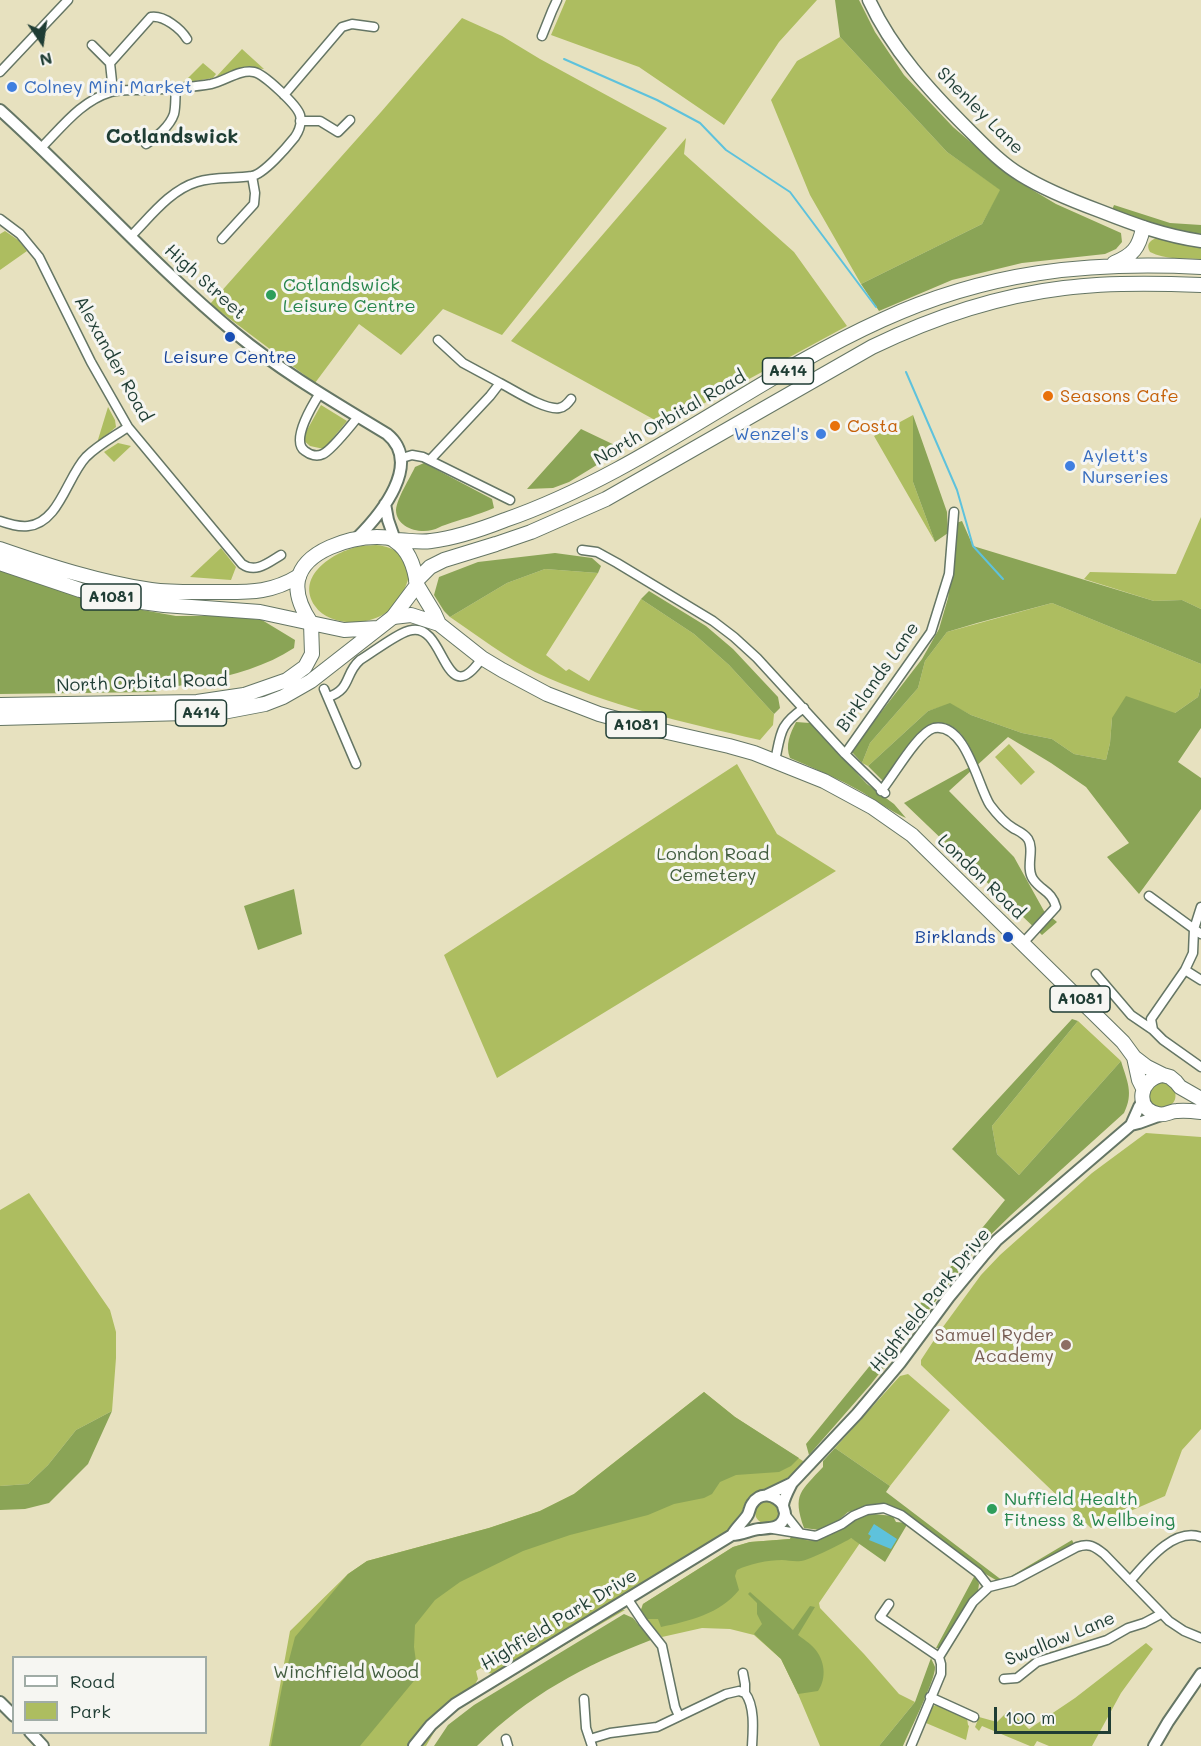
<!DOCTYPE html>
<html>
<head>
<meta charset="utf-8">
<style>
	body { margin:0 }
	#map { position:relative; width:1201px; height:1746px; overflow:hidden; background:#e7e1bf; font-family:Mali,sans-serif }
	canvas { display:block }
	.legend { position:absolute; left:12px; top:1656px; width:195px; height:78px; box-sizing:border-box; background:#f6f6f2; border:2px solid #a0aca6; margin:0; padding:8px 10px; list-style:none; font-size:18px; color:#1f3d34 }
	.legend li { display:flex; align-items:center; gap:12px; height:30px }
	.legend b { width:30px; border:2px solid #a0aca6 }
	.north { position:absolute; left:12px; top:12px; width:60px; height:60px; -webkit-text-stroke:4px #f6f6f2; paint-order:stroke; rotate:167deg; font-size:16px; font-weight:700; line-height:24px; text-align:center; color:#1f3d34 }
	.north::after { content:''; display:block; margin:auto; width:21px; height:27px; background:#1f3d34; clip-path:polygon(50% 0,100% 100%,50% 72%,0 100%) }
	.scale { position:absolute; left:994px; top:1707px; width:117px; height:27px; box-sizing:border-box; border:3px solid #1f3d34; border-top:0; padding-left:8px; font-size:18px; line-height:21px; white-space:nowrap; color:#1f3d34; -webkit-text-stroke:4px #f6f6f2; paint-order:stroke }
</style>
</head>
<body>
<div id="map">
<canvas width="1201" height="1746"></canvas>
<ul class="legend">
<li><b style="height:8px;background:#fff"></b>Road</li>
<li><b style="height:16px;background:#adbd60"></b>Park</li>
</ul>
<div class="north">N</div>
<div class="scale">100 m</div>
</div>
<script>
const c = document.querySelector('canvas').getContext('2d');
c.lineJoin = 'round';
function paint(path, color) {
  c.fillStyle = color;
  c.fill(path, 'evenodd');
}
function strokePath(path, color, width, dash) {
  c.strokeStyle = color;
  c.lineWidth = width;
  c.lineCap = dash ? 'butt' : 'round';
  c.setLineDash(dash || []);
  c.stroke(path);
}
function drawText(font, color, halo, rows, align = 'center') {
  c.font = font + ' Mali,sans-serif';
  c.lineWidth = 6;
  c.setLineDash([]);
  c.textBaseline = 'middle';
  c.strokeStyle = halo;
  c.fillStyle = color;
  for (const [text, x, y, turn = 0] of rows) {
    c.save();
    c.translate(x, y);
    c.rotate((+turn || 0) * Math.PI / 180);
    c.textAlign = isNaN(turn) ? turn : align;
    if (halo) c.strokeText(text, 0, 0);
    c.fillText(text, 0, 0);
    c.restore();
  }
}
const green = new Path2D(`
	M566,0H817L779,42L724,125L639,67L551,35Z
	M462,18L502,36L540,59L667,128L502,335L443,309L401,355L359,324L315,383L210,304L381,112Z
	M840,37L947,152L1001,190L982,224L861,284L810,195L771,100L797,61Z
	M242,49L264,69L245,67L216,77Z
	M203,63L216,74L213,78L183,83Z
	M686,138L684,154L794,252L847,326L664,425L511,341Z
	M5,231L18,240L27,251L0,270V234Z
	M1156,238L1201,246V259C1184,258 1165,260 1150,252C1146,245 1149,241 1156,238Z
	M321,405L347,421L324,449L310,446L302,439Z
	M108,407L115,420L116,427L97,443Z
	M913,415V482L935,542L874,436Z
	M118,443L131,446L114,462L104,452Z
	M1201,517V609L1182,600L1154,601L1084,579L1090,572L1176,574Z
	M376,545C399,548 400,554 410,573C406,588 400,602 387,612C369,626 329,627 315,606C296,578 329,555 353,548C360,545 369,546 376,545Z
	M221,548L236,567L231,580L190,577Z
	M545,569L598,573L546,655L566,671L569,669L589,681L641,599L694,634L729,665L774,714L773,725L760,740C682,722 608,706 535,672C505,657 478,636 450,617L507,583Z
	M1052,603L1201,664V686L1198,697L1175,713L1112,718L1110,743L1106,760L1074,754L1052,739L1022,733L971,715L950,704L928,711L868,766L862,763L870,743L918,688L925,661L947,632Z
	M1009,744L1035,772L1021,785L995,757Z
	M737,764L777,834L836,871L497,1078L444,955Z
	M1078,1021L1121,1061L1019,1175L997,1154L992,1126Z
	M1162,1080C1187,1090 1174,1117 1151,1104L1148,1091Z
	M1146,1133L1201,1137V1429L1182,1450L1165,1496L1091,1528L921,1365V1360L940,1331L981,1275L1000,1255L1092,1173Z
	M29,1193L110,1310L116,1332V1358L112,1411L76,1430L48,1465L28,1484L0,1486V1210Z
	M908,1374L950,1410L890,1486L835,1448L900,1376Z
	M704,1392L735,1417L803,1461L804,1466L788,1480L751,1495L745,1503L739,1520L726,1533L495,1674L487,1673L481,1668L476,1671L478,1679L474,1686C449,1705 426,1720 408,1746H269L290,1631L348,1574L367,1561L489,1528L540,1511L574,1494Z
	M755 1512a12 12 0 1 1 24 0a12 12 0 1 1-24 0Z
	M839,1531L860,1543L819,1603L820,1608L864,1654L899,1694L915,1702L879,1746H820L798,1694L781,1659L754,1635L730,1629L702,1628L662,1637L650,1624L641,1610L643,1604L733,1547L750,1542L790,1539L792,1535C817,1544 816,1541 839,1531Z
	M619,1610H625L575,1639L459,1709L436,1729L426,1746H420C430,1731 444,1719 458,1708Z
	M1146,1643L1153,1649L1121,1693L1092,1746H1049L1037,1741L1034,1746H1030L982,1726L979,1731L975,1727L979,1717L997,1722L1009,1710L1029,1729L1075,1698Z
	M936,1705L967,1718L968,1725L969,1726L966,1740L926,1723L931,1707Z`);
const forest = new Path2D(`
	M835,0H859L875,32L904,75L953,127L1014,179L1056,204L1121,233L1122,242L1116,249L1105,254L1022,263L952,280L879,311L861,284L982,224L1000,190L947,152L840,37Z
	M1114,205L1170,223L1201,225V234L1156,226L1112,210Z
	M913,415L947,512L948,533L935,542L913,482Z
	M581,429L623,449L569,482L553,488L527,489Z
	M424,463L492,499L494,508C478,515 462,519 445,525C441,526 437,529 432,530C418,534 396,527 396,510C397,498 410,478 415,467Z
	M962,521L973,546L1154,601L1182,600L1201,609V664L1052,603L977,623L947,632L925,661L918,688L870,743L862,763L851,751L922,659L939,629L948,598L955,549L956,523Z
	M555,553L592,558L601,566L598,573L545,569L507,583L450,617L444,611L434,595L439,577L478,562Z
	M0,570L87,598L137,609L176,616H228L262,620L295,640L294,648C267,666 233,675 201,682C185,685 171,686 155,692L0,694Z
	M649,591L706,626L733,649L778,697L780,708L774,714L729,665L694,634L641,599Z
	M1201,686V728L1178,762L1201,778V809L1139,894L1107,857L1129,843L1086,787L1051,763L1008,737L949,791L1014,857L1044,911L1057,922L1042,935L904,803L968,768L975,759C972,752 969,744 964,738C933,695 901,758 884,782L868,766L928,711L950,703L971,715L1022,733L1052,739L1074,754L1106,760L1110,743L1112,718L1126,696L1175,713L1198,697Z
	M796,722L810,723L867,784L894,804L906,818C890,811 877,801 862,792C839,779 814,768 790,758C785,745 790,734 796,722Z
	M294,889L302,934L258,950L244,906Z
	M1072,1019L1078,1021L992,1126L997,1154L1019,1175L1121,1061C1127,1081 1134,1093 1124,1113L1011,1215L977,1248L871,1384L809,1455L806,1444L1005,1200L952,1149Z
	M704,1392L735,1417L799,1458L791,1466L779,1472L736,1475L720,1482L712,1494L704,1498L674,1504L648,1515L570,1535L523,1551L460,1582L435,1600L415,1625L414,1647L418,1676L360,1746H271L282,1687L295,1637L348,1574L367,1561L489,1528L540,1511L574,1494Z
	M112,1411L88,1464L49,1503L25,1509L0,1510V1486L28,1484L48,1465L76,1430Z
	M835,1448L890,1486L886,1492L1003,1581L1072,1540L1074,1544L1001,1583L982,1572L900,1511L870,1506L848,1512L833,1525L820,1530L804,1528C792,1494 801,1491 823,1467V1461Z
	M874,1514L893,1516L896,1522L908,1523L885,1562L851,1538C846,1542 807,1561 801,1561C794,1562 788,1560 782,1560C768,1560 749,1564 737,1570L735,1576L739,1590C720,1614 689,1621 661,1627L658,1619H647L641,1610L643,1604L733,1547L750,1542L790,1539L792,1535L808,1541H816L839,1531L852,1519L862,1515Z
	M975,1575L979,1584L978,1591L959,1615L941,1648H936Z
	M750,1592L793,1630L810,1606L815,1607L798,1635C803,1639 810,1643 814,1648C825,1660 827,1678 818,1691L798,1694L781,1659L754,1634L762,1624L757,1614V1603L748,1594Z
	M624,1614L633,1618L651,1640C583,1666 529,1695 477,1746H434L448,1725L474,1705Z
	M931,1658C932,1661 934,1664 935,1667C936,1679 909,1732 903,1746H879L915,1702Z`);
const water = new Path2D(`
	M874,1524L897,1539L891,1549L869,1540L871,1536L868,1534Z`);
const stream = new Path2D(`
	M564,59L657,100L700,123L726,150L790,192L876,307
	M906,372L957,490L973,546L1003,579`);
const minor = new Path2D(`
	M542,36L552,11L557,0
	M92,45L110,63
	M0,72L68,0
	M113,91L110,63L151,17C164,15 181,29 187,39
	M284,95L342,27L352,24L374,27
	M300,121H320L338,132L350,120
	M146,144C156,138 170,126 174,114C176,106 175,96 176,88
	M41,148C62,127 81,101 111,92C121,89 133,90 143,90C165,89 188,88 211,84C225,81 240,69 254,72C264,74 297,105 300,115C302,123 299,131 295,137C287,147 264,174 252,176C234,179 215,176 197,182C170,190 150,217 131,236
	M0,219L20,234L39,257L91,362L128,427L242,564C256,574 269,562 281,555
	M222,239L254,204L255,193L252,176
	M438,340L463,363L500,383
	M320,393C313,404 290,441 305,451C310,455 317,457 323,454C332,450 351,425 358,417
	M402,458L412,455L423,457L510,500
	M430,460L490,396L500,383C514,390 544,410 559,408C565,407 568,403 571,399
	M0,521C9,524 18,527 28,526C59,523 67,477 86,457C98,445 115,436 128,427
	M582,550L597,552L617,563L713,621L734,637L757,658L845,754L885,793
	M324,689L356,764
	M328,697C352,689 344,674 360,660C372,653 400,631 412,630C446,624 444,714 482,658
	M845,754L931,632L949,574L954,512
	M775,761C781,733 779,725 804,708
	M881,791C893,777 918,732 934,728C966,722 978,787 990,805C996,813 1005,823 1013,828C1018,831 1024,833 1028,839C1035,850 1025,867 1033,879C1041,891 1052,891 1056,907L1023,943
	M1149,896L1201,934
	M1201,907L1194,929L1193,953L1185,970L1151,1019L1153,1030L1163,1040L1201,1067
	M1185,970L1201,980
	M1096,974L1131,1015L1153,1030
	M785,1514L800,1533
	M773,1529L816,1536L842,1524L853,1516L867,1510L884,1508L901,1515L978,1573L989,1587
	M1130,1581C1146,1563 1173,1527 1201,1537
	M627,1598L643,1622L662,1646L675,1707L679,1716
	M889,1604L880,1617L939,1657
	M743,1673L745,1684V1693C755,1706 753,1730 752,1746
	M1004,1679L1017,1678L1037,1662L1107,1640L1128,1628L1144,1623L1161,1614
	M930,1697L974,1717
	M584,1699L586,1728L592,1746
	M506,1739L508,1746
	M590,1739L610,1733L657,1727L726,1694L739,1691L745,1693
	M911,1746L941,1674V1664L939,1657L973,1602L989,1587L1013,1581L1077,1547C1089,1543 1094,1546 1104,1554L1169,1621L1184,1631L1201,1638`);
const tertiary = new Path2D(`
	M0,110C80,182 152,264 235,333C282,372 336,403 387,434C423,463 381,514 357,538
	M385,504L388,520L395,540
	M1131,1125L1139,1123L1161,1115
	M767,1495L792,1483L857,1414L900,1363L949,1297L983,1256L997,1240L1131,1125L1139,1107L1143,1101
	M732,1535C742,1535 750,1530 759,1529C770,1528 783,1529 785,1514C785,1511 783,1508 783,1505C784,1498 789,1489 792,1483
	M0,1702L14,1716
	M30,1732L43,1746
	M414,1746L431,1725L455,1704L732,1535C736,1528 742,1523 747,1516C750,1512 749,1508 752,1504C760,1491 775,1494 783,1505
	M1154,1746L1168,1722L1201,1674`);
const secondary = new Path2D(`
	M869,0C892,50 930,91 969,130C985,146 1001,163 1021,175C1045,190 1073,201 1100,211C1133,224 1165,236 1201,241`);
const primary = new Path2D(`
	M0,549C49,566 99,582 151,590C173,593 197,592 219,592C250,592 271,593 299,576
	M0,563L80,590L119,599L164,605L260,612L311,623
	M417,585L434,613L439,624
	M393,617L411,615L439,624L482,658L502,670L547,694L599,714L654,729L729,746L754,753L824,781L872,807L912,835L1123,1042L1134,1057L1147,1067L1163,1075L1170,1077L1176,1082L1180,1087L1201,1099
	M1134,1057L1139,1080L1143,1088
	M1163,1075C1139,1078 1134,1109 1158,1114C1165,1116 1170,1111 1177,1111C1185,1110 1193,1111 1201,1112`);
const trunk = new Path2D(`
	M1114,263C1133,255 1139,248 1143,228
	M395,540C407,540 419,543 431,541C456,538 482,529 505,520C640,473 752,379 882,320C986,272 1087,261 1201,267
	M416,581L430,567L444,560L496,544L531,532L606,499L872,347C932,318 997,296 1064,288C1109,282 1156,283 1201,285
	M0,705L197,702L244,695L287,680L305,667L312,654L311,623
	M0,718L223,712L265,704L283,697L311,681L393,617L417,585C415,569 409,550 395,541C391,537 383,537 377,537C351,537 304,550 298,580C295,595 303,611 311,623L344,630L378,628`);
const markers = [
	[12,87,6,"#3f7fe0"],
	[271,295,6,"#2e9e5b"],
	[230,337,6,"#1a4fb4"],
	[1048,396,6,"#e8710a"],
	[835,426,6,"#e8710a"],
	[821,434,6,"#3f7fe0"],
	[1070,466,6,"#3f7fe0"],
	[1008,937,6,"#1a4fb4"],
	[1066,1345,6,"#8d6e63"],
	[992,1509,6,"#2e9e5b"]
];
const shields = [
	[788,371,51],
	[111,597,60],
	[201,713,51],
	[636,725,60],
	[1080,999,60]
];
const shieldNames = [
	["A414",788,371],
	["A1081",111,597],
	["A414",201,713],
	["A1081",636,725],
	["A1081",1080,999]
];
const shopNames = [
	["Colney Mini Market",24,87],
	["Wenzel's",809,434,"right"],
	["Aylett's",1082,456],
	["Nurseries",1082,477]
];
const streetNames = [
	["Shenley Lane",980,111,45],
	["High Street",205,282,42],
	["Alexander Road",113,359,61],
	["North Orbital Road",670,418,-30],
	["Birklands Lane",878,677,-55],
	["North Orbital Road",142,683,-2],
	["London Road",981,877,44],
	["Highfield Park Drive",930,1300,-51],
	["Highfield Park Drive",559,1620,-31],
	["Swallow Lane",1060,1639,-22]
];
const leisureNames = [
	["Cotlandswick",283,285],
	["Leisure Centre",283,306],
	["Nuffield Health",1004,1499],
	["Fitness & Wellbeing",1004,1520]
];
const transitNames = [
	["Leisure Centre",230,357],
	["Birklands",996,937,"right"]
];
const foodNames = [
	["Seasons Cafe",1060,396],
	["Costa",847,426]
];
const parkNames = [
	["London Road",713,854],
	["Cemetery",713,875],
	["Winchfield Wood",346,1672]
];
const educationNames = [
	["Samuel Ryder",1054,1335],
	["Academy",1054,1356]
];
const neighbourhoodNames = [
	["Cotlandswick",172,137]
];
paint(green, '#adbd60');
paint(forest, '#8aa456');
paint(water, '#5ec2dc');
strokePath(stream, '#5ec2dc', 2);
strokePath(minor, '#657665', 11);
strokePath(tertiary, '#657665', 14);
strokePath(secondary, '#657665', 15);
strokePath(primary, '#657665', 16);
strokePath(trunk, '#657665', 16);
strokePath(minor, '#fff', 8);
strokePath(tertiary, '#fff', 10);
strokePath(secondary, '#fff', 12);
strokePath(primary, '#fff', 14);
strokePath(trunk, '#fff', 14);
for (const [x, y, r, color] of markers) {
  const dot = new Path2D();
  dot.arc(x, y, r, 0, 2 * Math.PI);
  c.fillStyle = color;
  c.fill(dot);
  strokePath(dot, '#f6f6f2', 2);
}
for (const [x, y, w] of shields) {
  const box = new Path2D();
  box.roundRect(x - w / 2, y - 13, w, 26, 4.5);
  c.fillStyle = '#f6f6f2';
  c.fill(box);
  strokePath(box, '#1f3d34', 1.5);
}
drawText('bold 16px', '#1f3d34', null, shieldNames);
drawText('18px', '#366cbe', '#f6f6f2', shopNames, 'left');
drawText('18px', '#1f3d34', '#f6f6f2', streetNames);
drawText('18px', '#27864d', '#f6f6f2', leisureNames, 'left');
drawText('18px', '#164399', '#f6f6f2', transitNames);
drawText('18px', '#c56008', '#f6f6f2', foodNames, 'left');
drawText('18px', '#425d3f', '#f6f6f2', parkNames);
drawText('18px', '#785e54', '#f6f6f2', educationNames, 'right');
drawText('bold 20px', '#1f3d34', '#f6f6f2', neighbourhoodNames);
</script>
</body>
</html>
